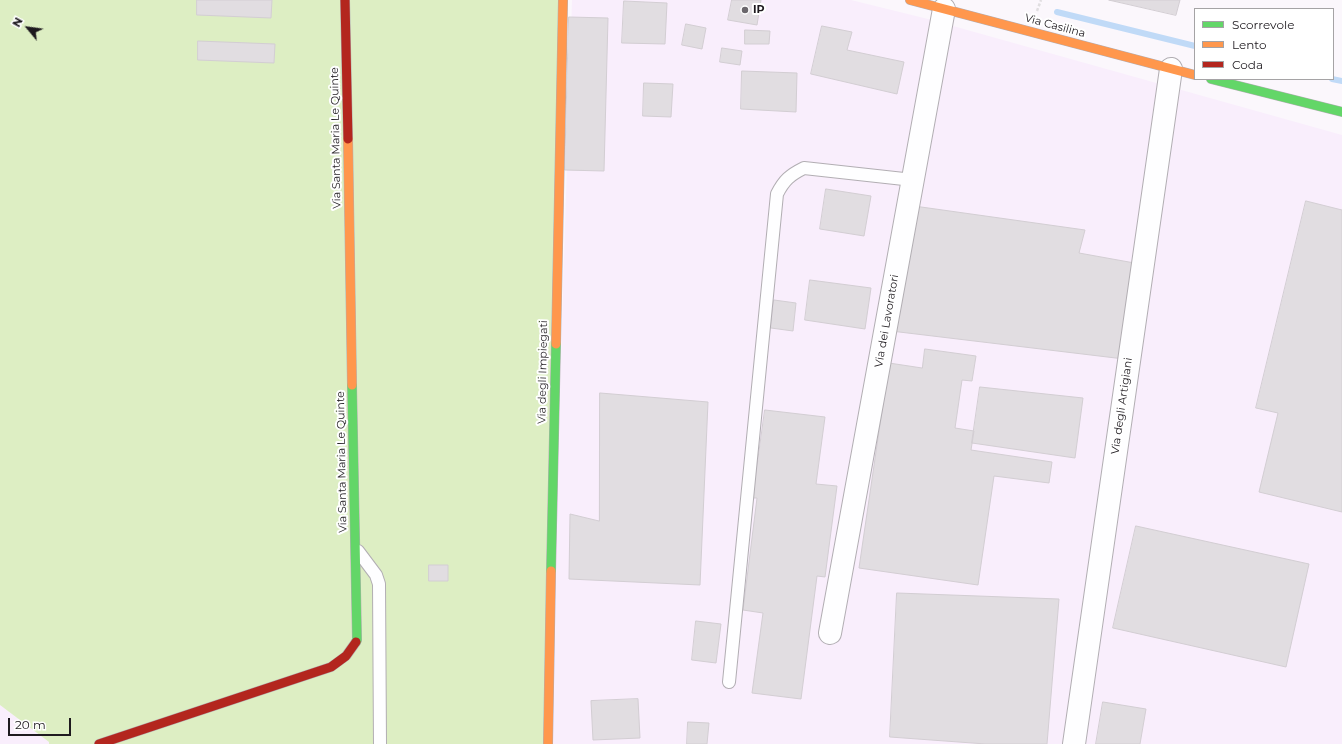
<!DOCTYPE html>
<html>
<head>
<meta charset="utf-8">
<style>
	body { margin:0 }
	#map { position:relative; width:1342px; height:744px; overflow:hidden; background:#fbf7fc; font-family:Montserrat,sans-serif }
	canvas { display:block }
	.legend { position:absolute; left:1194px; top:8px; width:140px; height:72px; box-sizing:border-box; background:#fff; border:1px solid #a5a3a5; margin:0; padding:5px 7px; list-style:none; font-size:12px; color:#1e1a1f }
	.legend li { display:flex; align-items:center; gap:8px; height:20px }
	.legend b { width:20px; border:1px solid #a5a3a5 }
	.north { position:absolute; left:8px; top:8px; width:40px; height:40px; -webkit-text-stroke:3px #fff; paint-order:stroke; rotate:299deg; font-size:11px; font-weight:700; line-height:16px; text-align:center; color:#1e1a1f }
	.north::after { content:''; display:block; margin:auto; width:14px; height:18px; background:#1e1a1f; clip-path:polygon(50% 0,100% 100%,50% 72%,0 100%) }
	.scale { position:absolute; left:8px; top:718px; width:63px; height:18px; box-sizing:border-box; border:2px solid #1e1a1f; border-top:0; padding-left:5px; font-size:12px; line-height:14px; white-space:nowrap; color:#1e1a1f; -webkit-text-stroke:3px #fff; paint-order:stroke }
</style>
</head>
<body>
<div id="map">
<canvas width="1342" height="744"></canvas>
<ul class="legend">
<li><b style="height:5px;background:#63d668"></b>Scorrevole</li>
<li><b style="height:5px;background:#ff974d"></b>Lento</li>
<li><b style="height:5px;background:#b3261e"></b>Coda</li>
</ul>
<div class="north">N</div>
<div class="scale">20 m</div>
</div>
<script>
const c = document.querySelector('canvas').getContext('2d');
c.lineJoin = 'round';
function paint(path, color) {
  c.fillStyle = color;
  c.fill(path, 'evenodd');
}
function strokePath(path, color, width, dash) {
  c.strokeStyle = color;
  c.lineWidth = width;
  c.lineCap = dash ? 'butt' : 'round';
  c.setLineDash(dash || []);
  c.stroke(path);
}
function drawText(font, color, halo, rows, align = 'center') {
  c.font = font + ' Montserrat,sans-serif';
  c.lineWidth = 4;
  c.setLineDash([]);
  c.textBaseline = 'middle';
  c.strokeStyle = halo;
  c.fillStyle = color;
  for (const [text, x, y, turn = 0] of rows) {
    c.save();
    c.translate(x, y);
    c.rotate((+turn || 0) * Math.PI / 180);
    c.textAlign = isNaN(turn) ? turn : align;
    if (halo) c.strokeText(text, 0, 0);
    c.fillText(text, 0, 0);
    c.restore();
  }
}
const built = new Path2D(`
	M572,0H851L928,19L1342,135V744H549Z
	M0,705L49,742V744H0Z`);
const green = new Path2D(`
	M0,0H559L548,744H49V742L0,705Z`);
const stream = new Path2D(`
	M1057,12L1195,46
	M1332,79L1342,81`);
const building = new Path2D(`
	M197,0H272L271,18L197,15Z
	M732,0H761L757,25L728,20Z
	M1109,0H1180L1176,15Z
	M624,1L667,3L665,44L622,43Z
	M569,17L608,18L604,171L565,170Z
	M686,24L706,28L702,49L682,45Z
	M822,26L852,32L847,50L904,62L897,94L811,74Z
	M745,30L770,31L769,44H745Z
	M198,41L275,44L274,63L198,60Z
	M722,48L742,51L740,65L720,62Z
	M742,71L797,73L796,112L741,109Z
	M644,83L673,84L671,117L643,116Z
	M826,189L871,196L864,236L820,229Z
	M1306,201L1342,210V512L1259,492L1278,413L1256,408Z
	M914,206L1085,230L1079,253L1140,264L1124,359L891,331Z
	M810,280L871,288L865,329L805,320Z
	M774,300L796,303L793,331L771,328Z
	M925,349L976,356L972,381L962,380L955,428L974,431L971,450L1052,462L1049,483L994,476L978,585L859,568L889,363L922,368Z
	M980,387L1083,398L1075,458L972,443Z
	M600,393L708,402L700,585L569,579L570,514L599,521Z
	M765,410L825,417L816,484L837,486L825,577L817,576L801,699L752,693L763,613L743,610L757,498H753Z
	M1136,526L1309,564L1286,667L1113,628Z
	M429,565H448V581H429Z
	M897,593L1059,599L1047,744H986L890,737Z
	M696,621L721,624L716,663L692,660Z
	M638,699L640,738L593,740L591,701Z
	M1103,702L1146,709L1140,744H1096Z
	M688,722L709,723L707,744H687Z`);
const path = new Path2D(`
	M1037,11L1041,0`);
const lane = new Path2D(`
	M358,551L376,575L379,584L380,744
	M729,682L777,194C784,180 790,175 804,168L913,180`);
const street = new Path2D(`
	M830,633L944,9
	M1074,744L1171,69`);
const fast = new Path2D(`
	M1211,79L1342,112
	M352,385L357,640L356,642
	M551,571L556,344`);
const slow = new Path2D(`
	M910,0L1195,75
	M348,139L352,385
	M556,344L563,0
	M548,744L551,571`);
const jam = new Path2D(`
	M345,0L348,139
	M99,744L331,667L346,656L356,642`);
const markers = [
	[745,10,4,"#6b676c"]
];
const poiNames = [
	["IP",753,10]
];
const streetNames = [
	["Via Casilina",1055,26,15],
	["Via Santa Maria Le Quinte",336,138,-91],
	["Via dei Lavoratori",887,321,-80],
	["Via degli Impiegati",543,372,-89],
	["Via degli Artigiani",1122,406,-82],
	["Via Santa Maria Le Quinte",342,462,-91]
];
paint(built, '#f9eefc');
paint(green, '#ddeec3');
strokePath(stream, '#c0daf7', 6);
paint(building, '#e1dde1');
strokePath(building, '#d3ced3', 1);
strokePath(lane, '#b2aeb3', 14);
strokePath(street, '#b2aeb3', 24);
strokePath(fast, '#b2aeb3', 10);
strokePath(slow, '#b2aeb3', 10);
strokePath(jam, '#b2aeb3', 10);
strokePath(path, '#e0dee0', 2.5, [3, 2]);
strokePath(lane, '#fefeff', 12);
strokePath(street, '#fefeff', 22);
strokePath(fast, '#63d668', 9);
strokePath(slow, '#ff974d', 9);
strokePath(jam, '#b3261e', 9);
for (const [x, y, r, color] of markers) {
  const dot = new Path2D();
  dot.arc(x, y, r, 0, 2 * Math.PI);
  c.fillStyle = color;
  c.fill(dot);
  strokePath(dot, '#fff', 1.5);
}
drawText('bold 11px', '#1e1a1f', '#fff', poiNames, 'left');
drawText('11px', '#1e1a1f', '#fff', streetNames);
</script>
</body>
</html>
